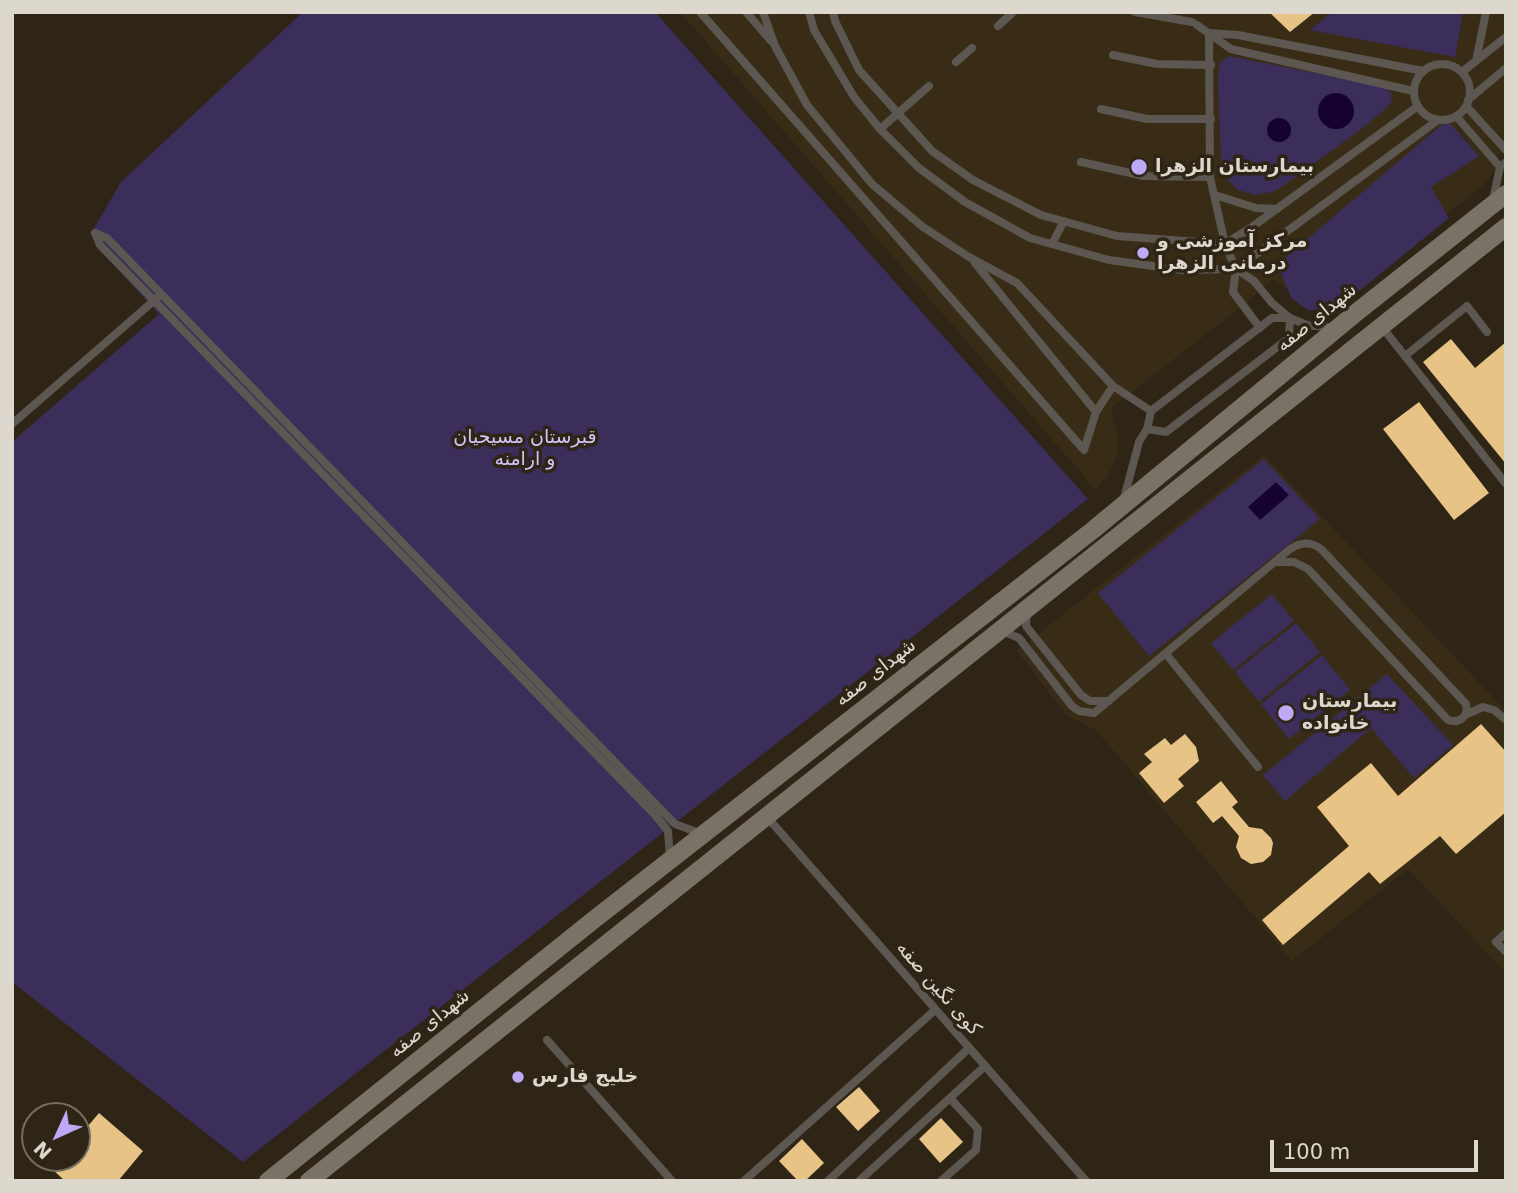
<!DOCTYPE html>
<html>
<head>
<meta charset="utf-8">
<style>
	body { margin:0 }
	#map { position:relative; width:1518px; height:1193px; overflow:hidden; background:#2e2517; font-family:"DejaVu Sans",sans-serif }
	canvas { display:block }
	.frame { position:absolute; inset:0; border:14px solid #ddd8ce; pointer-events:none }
	.north { position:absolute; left:21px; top:1102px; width:70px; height:70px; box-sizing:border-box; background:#2e2517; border:2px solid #746d60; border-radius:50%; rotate:225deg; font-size:19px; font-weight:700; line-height:28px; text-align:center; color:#ddd8ce }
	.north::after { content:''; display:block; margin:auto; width:24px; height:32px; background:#bda9f5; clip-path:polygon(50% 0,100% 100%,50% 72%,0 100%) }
	.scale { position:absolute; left:1270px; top:1140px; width:208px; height:32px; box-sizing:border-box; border:4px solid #ddd8ce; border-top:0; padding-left:9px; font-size:21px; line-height:24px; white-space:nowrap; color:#ddd8ce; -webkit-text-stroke:5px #2e2517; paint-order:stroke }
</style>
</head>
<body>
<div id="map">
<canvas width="1518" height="1193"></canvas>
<div class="frame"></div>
<div class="north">N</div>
<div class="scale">100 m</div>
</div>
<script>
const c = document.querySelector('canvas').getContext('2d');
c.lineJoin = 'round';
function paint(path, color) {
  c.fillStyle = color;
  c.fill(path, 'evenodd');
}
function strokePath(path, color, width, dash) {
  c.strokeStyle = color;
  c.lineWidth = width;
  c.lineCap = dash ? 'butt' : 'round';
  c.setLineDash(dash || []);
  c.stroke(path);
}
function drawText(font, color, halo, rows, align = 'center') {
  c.font = font + ' "DejaVu Sans","Noto Naskh Arabic",sans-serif';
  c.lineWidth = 7;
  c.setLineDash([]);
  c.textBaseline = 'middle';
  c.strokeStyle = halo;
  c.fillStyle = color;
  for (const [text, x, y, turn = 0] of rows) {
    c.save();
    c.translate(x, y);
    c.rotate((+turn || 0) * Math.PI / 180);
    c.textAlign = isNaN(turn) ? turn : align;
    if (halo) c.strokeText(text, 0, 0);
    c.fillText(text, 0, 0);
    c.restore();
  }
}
const built = new Path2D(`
	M680,12H1506V149L1498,155L1496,168L1487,182L1367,277L1294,293L1274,279L1241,307L1120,401L1111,409L1118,433V452L1109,474L1096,490Z
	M1264,455L1506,711V973L1408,869L1292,961L1096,730L1067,716L1017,651Z`);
const green = new Path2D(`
	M303,12H655L1088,499L243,1162L12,982V442L159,314L96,246L93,230L121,182Z
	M1332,12H1463L1455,57L1310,30Z
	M1229,56L1384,87L1391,93L1392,101L1383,111L1356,133L1276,191L1255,195L1238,190L1228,180L1221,166L1218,76L1220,62Z
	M1447,120L1479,156L1431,187L1449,218L1337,309L1308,310L1292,299L1277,265Z
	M1264,459L1320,519L1149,656L1098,593Z
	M1272,594L1294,621L1233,670L1211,643Z
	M1296,623L1320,652L1259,702L1235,672Z
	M1322,655L1350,690L1289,739L1261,704Z
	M1387,674L1453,745L1414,778L1371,728L1285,801L1263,775Z`);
const water = new Path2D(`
	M1318 111a18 18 0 1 1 36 0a18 18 0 1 1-36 0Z
	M1267 130a12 12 0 1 1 24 0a12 12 0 1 1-24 0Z
	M1276,482L1289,495L1260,520L1248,507Z`);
const building = new Path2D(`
	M1269,12H1315L1290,32Z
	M1451,339L1475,368L1506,342V464L1423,362Z
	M1419,402L1489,493L1454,520L1383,429Z
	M1481,724L1506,752V812L1456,854L1440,836L1380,884L1369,872L1283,945L1262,920L1349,846L1317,807L1371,763L1398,796Z
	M1185,734L1196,747L1199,761L1178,779L1184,786L1164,803L1139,773L1152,762L1144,754L1165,738L1171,745Z
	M1221,781L1238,802L1232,807L1249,827L1262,829L1271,838L1273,843L1271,855L1263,862L1251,864L1241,858L1236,847L1239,836L1222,816L1213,823L1196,802Z
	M859,1087L880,1111L858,1131L836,1107Z
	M99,1113L143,1151L118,1181H65L52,1169L61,1158H77V1139Z
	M941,1118L963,1142L940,1163L919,1139Z
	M802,1139L824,1163L805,1181H798L779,1161Z`);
const lane = new Path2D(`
	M700,12L1084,450
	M746,12L771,41
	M763,12L775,46L807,105L872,184L923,227L969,257L1017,283L1113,386L1151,411
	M809,12L814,30L854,97L880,129L919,168L965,202L1030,238L1109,260L1182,270L1236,269L1438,120
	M833,12L835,21L859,70L932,151L973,180L1041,215L1117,236L1225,244L1252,227L1418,106
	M1135,12L1192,22
	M1197,25L1231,49L1413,91
	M998,26L1013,12
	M1209,33L1210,177L1225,244L1236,269
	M1209,33L1238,35L1423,71
	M1113,55L1157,64L1211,65
	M1476,61L1486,12
	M956,62L972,48
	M1414 92a28 28 0 1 1 56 0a28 28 0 1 1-56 0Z
	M1462,72L1506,37
	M1468,100L1506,68
	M1466,106L1506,150
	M1101,109L1147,119H1211
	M1456,116L1500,167
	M880,129L929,86
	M1081,162L1144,176L1210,177
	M1215,195L1256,208L1277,209
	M1493,200L1500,167L1506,162
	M95,233L107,238L675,824L702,834
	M95,233L100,245L656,816L668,831L670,859
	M1052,244L1064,221
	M975,263L1096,412
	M1382,327L1506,484
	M1260,328L1233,292L1236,269L1254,281L1272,303L1290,318L1307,325L1334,328
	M1405,356L1467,306L1487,332
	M12,424L157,298
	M1147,429L1166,432L1289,338L1290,318
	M1084,450L1096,412L1113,386
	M1123,502L1139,442L1147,429L1151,411L1272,318H1290
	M1027,611L1026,626L1081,695L1090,701H1109
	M1000,633H1007L1019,638L1072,706L1079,711L1094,713L1290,549C1301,542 1312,541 1322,550L1466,704C1469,716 1460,724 1448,720L1308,569L1294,562H1276
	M1166,654L1258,767
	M1465,715L1483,707L1494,710L1506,720
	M767,817L1086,1181
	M1506,933L1496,942L1506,952
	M547,1040L672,1181
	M744,1181L935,1010
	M828,1181L969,1048
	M859,1181L985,1066
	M941,1181L976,1150L978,1129L950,1098`);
const secondary = new Path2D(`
	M268,1181L596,918L1093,530L1357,312L1506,194
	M309,1181L1506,227`);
const markers = [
	[1139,167,9,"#bda9f5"],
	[1143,253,7,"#bda9f5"],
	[1286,713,9,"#bda9f5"],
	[518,1077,7,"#bda9f5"]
];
const poiNames = [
	["بیمارستان الزهرا",1155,167],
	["مرکز آموزشی و",1157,242],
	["درمانی الزهرا",1157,264],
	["بیمارستان",1302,702],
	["خانواده",1302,724],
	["خلیج فارس",532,1077]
];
const streetNames = [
	["شهدای صفه",1317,318,-39],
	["شهدای صفه",876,673,-38],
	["کوی نگین صفه",938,989,49],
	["شهدای صفه",430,1024,-39]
];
const parkNames = [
	["قبرستان مسیحیان",525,438],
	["و ارامنه",525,460]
];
paint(built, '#382c17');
paint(green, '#3b2e5a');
paint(water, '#160232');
paint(building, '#e7c385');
strokePath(lane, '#5c5750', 8);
strokePath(secondary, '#797267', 18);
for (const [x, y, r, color] of markers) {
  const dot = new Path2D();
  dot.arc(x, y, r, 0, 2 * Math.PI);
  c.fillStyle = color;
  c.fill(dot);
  strokePath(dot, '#2e2517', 2.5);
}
drawText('bold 19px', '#ddd8ce', '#2e2517', poiNames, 'left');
drawText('19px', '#ddd8ce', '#2e2517', streetNames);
drawText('19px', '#d1c5f8', '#2e2517', parkNames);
</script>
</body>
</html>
